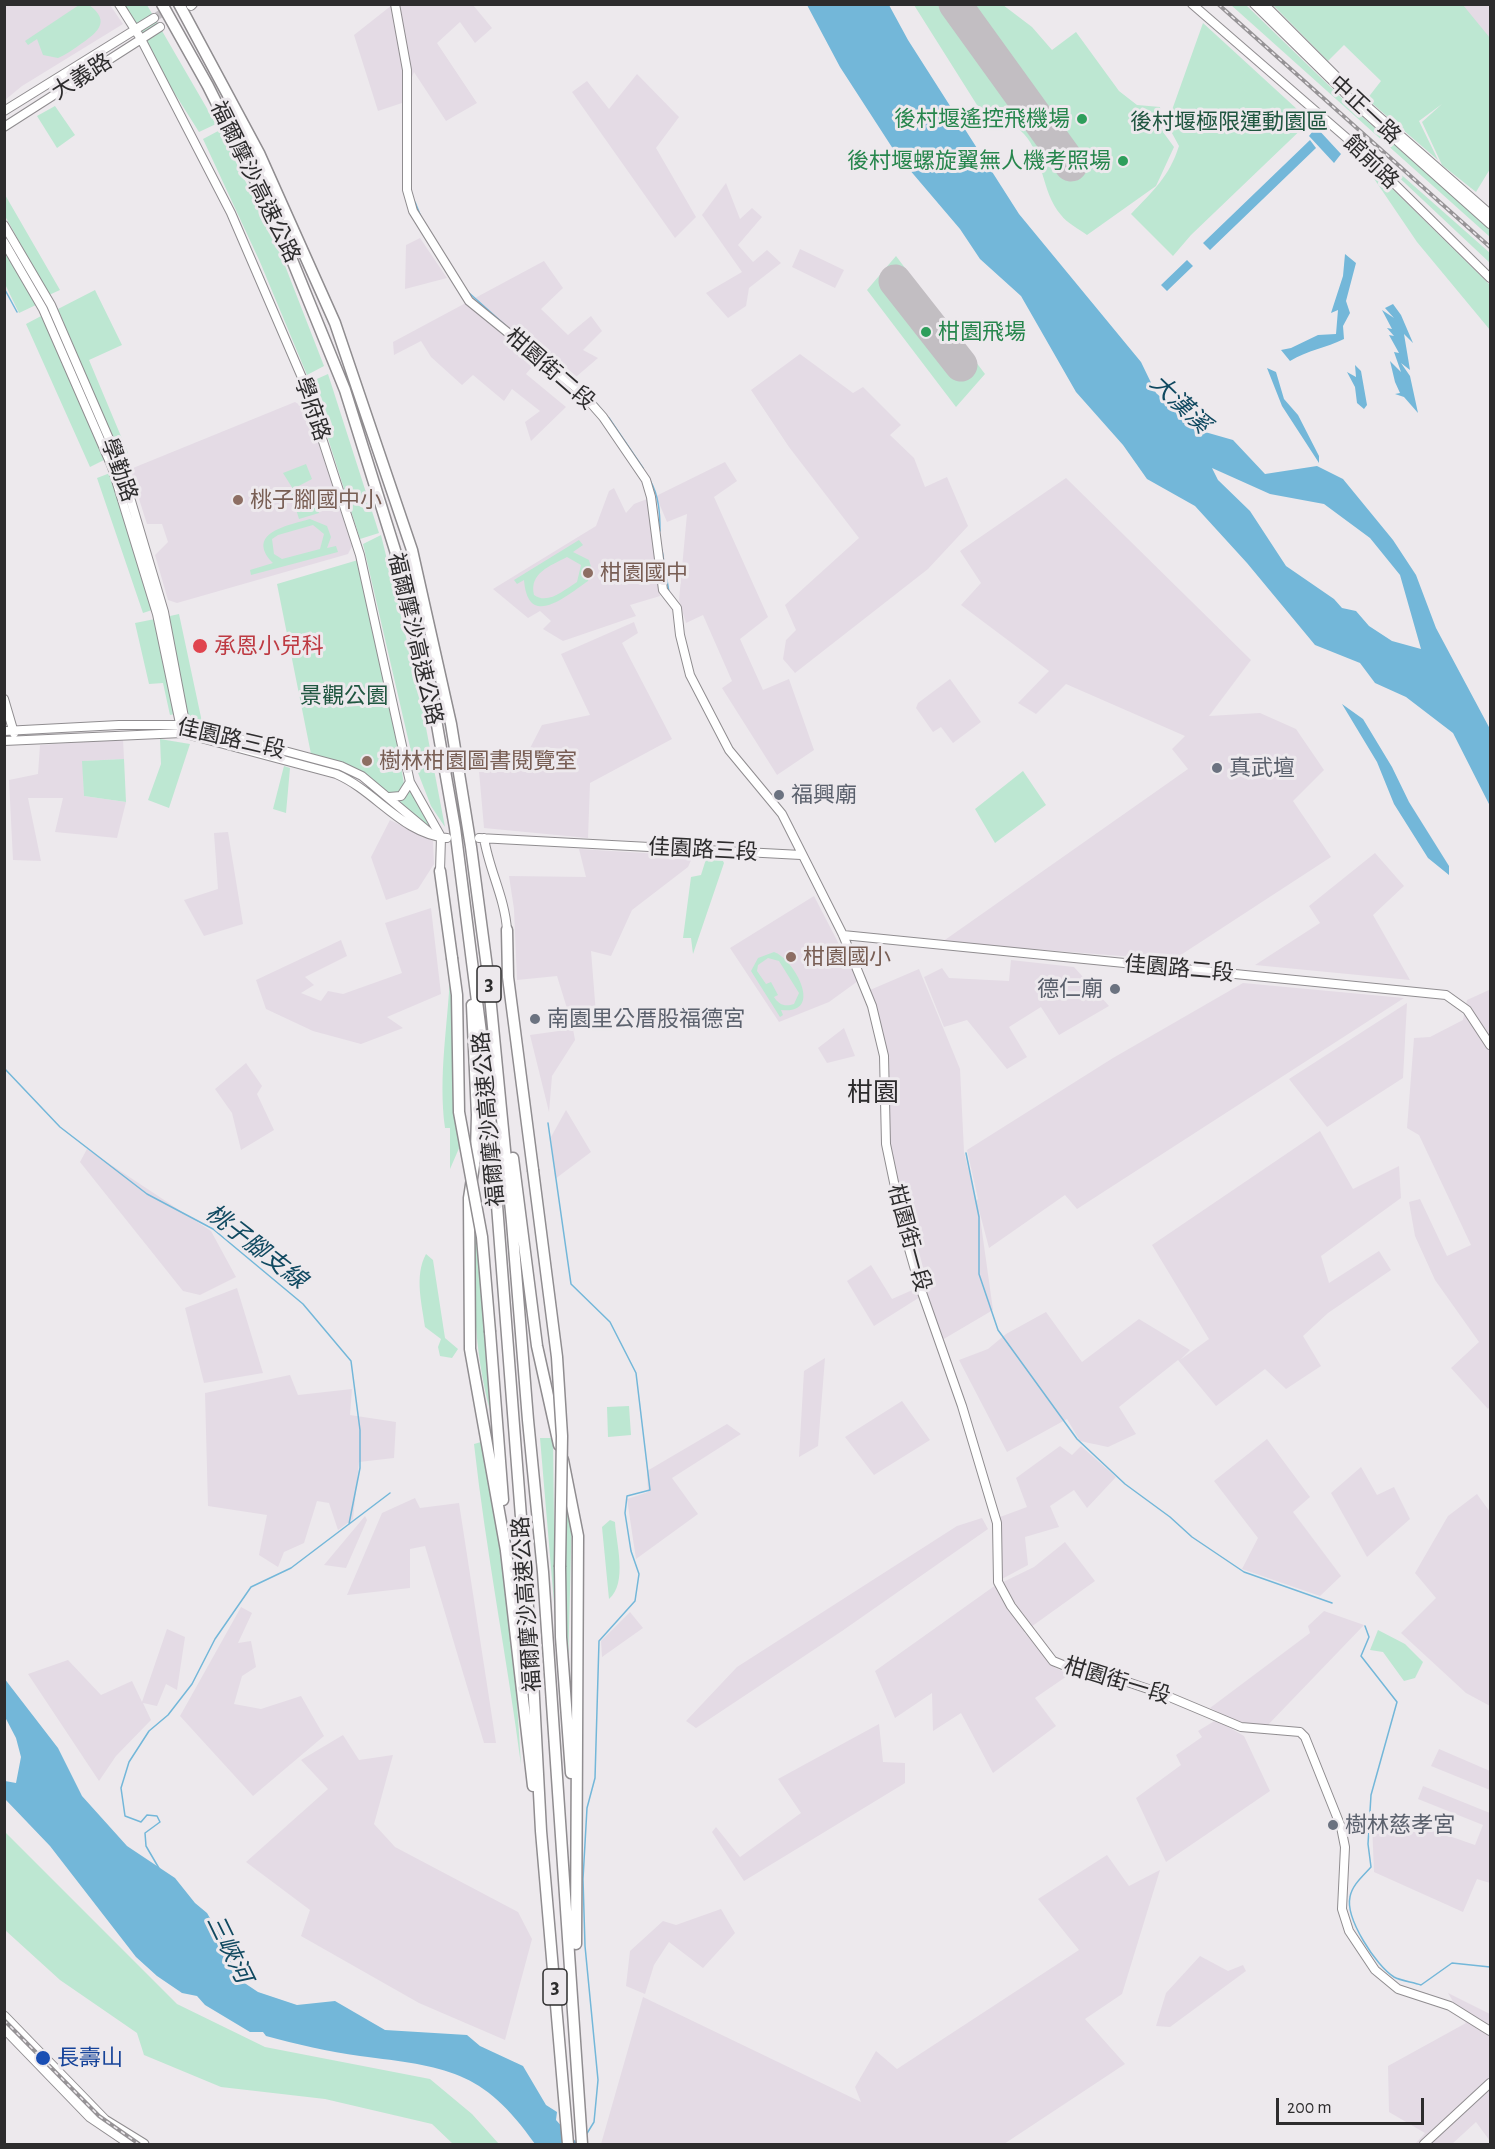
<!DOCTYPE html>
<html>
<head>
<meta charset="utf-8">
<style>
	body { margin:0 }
	#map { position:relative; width:1495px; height:2149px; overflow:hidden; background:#ede9ed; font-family:"Alegreya Sans",sans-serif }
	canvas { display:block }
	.frame { position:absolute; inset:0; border:6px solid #2d2c2d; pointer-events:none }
	.scale { position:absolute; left:1276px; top:2098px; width:148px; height:27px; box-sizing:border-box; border:3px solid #2d2c2d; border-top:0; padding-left:8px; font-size:18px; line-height:21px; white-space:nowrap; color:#2d2c2d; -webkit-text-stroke:4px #ede9ed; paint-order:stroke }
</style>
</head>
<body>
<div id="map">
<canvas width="1495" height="2149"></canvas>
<div class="frame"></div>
<div class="scale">200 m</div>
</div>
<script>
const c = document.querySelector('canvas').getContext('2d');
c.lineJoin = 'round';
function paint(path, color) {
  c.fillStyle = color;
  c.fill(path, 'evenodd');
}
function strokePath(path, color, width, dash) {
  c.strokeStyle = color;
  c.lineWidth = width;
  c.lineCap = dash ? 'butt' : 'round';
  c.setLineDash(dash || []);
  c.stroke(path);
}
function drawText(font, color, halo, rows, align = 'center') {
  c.font = font + ' "Alegreya Sans","Noto Sans TC",sans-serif';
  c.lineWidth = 6;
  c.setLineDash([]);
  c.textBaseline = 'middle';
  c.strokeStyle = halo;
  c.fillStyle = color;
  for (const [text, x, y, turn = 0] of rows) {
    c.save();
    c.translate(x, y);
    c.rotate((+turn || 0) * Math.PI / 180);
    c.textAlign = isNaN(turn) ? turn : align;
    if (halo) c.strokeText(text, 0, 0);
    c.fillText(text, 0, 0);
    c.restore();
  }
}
const built = new Path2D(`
	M5,5H110L123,24L22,86L5,100Z
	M392,5H473L492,28L475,43L460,22L437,43L477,103L446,121L414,72L402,103L378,111L354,35Z
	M1458,5H1490V43Z
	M637,74L679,117L656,148L696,217L675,238L572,92L587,81L609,109Z
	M726,183L740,219L752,208L762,217L738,245L753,262L767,250L781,263L749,288L746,306L728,318L706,293L742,272L702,215Z
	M420,238L447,278L405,289L406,245Z
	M800,249L844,270L835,288L792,267Z
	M544,261L563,288L541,309L568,335L591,316L602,331L583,350L598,358L570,382L537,361L526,374L566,407L531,441L525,422L540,411L512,389L504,401L473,375L462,385L431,357L421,341L394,355L393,342Z
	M800,354L853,393L863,387L901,425L890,435L914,458L925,487L947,477L968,526L928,569L795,673L783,659L786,640L796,630L785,605L859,538L789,447L751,390Z
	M295,402L308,410L352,546L348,554L177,603L168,600L155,555L168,542L162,524H147L132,477L133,468Z
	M725,462L737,481L714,497L768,617L740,639L763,690L789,679L814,750L777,775L722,688L732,681L703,615L686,623L679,600L687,514L667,522L656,496Z
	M1066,478L1251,660L1209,716L1260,713L1296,729L1324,770L1293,801L1331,857L1173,960L942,942L1188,769L1172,749L1185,736L1066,684L1036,714L1018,703L1049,671L961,605L981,583L960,551Z
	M614,488L626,513L634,504L647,499L660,596L630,605L636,616L563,641L543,629L551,621L540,611L528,618L493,589L596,526L609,491Z
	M634,622L638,633L622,643L672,739L590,783L588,838L484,828L479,771L529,750L542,725L590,715L561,654Z
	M950,679L981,722L953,743L941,727L933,732L916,708L918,703Z
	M123,739L124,759L83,761L84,796L126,802L117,838L55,832L63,798H28L41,861L13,860L9,780L38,774L40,745Z
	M390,820L433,841L434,864L418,889L386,900L371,857Z
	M228,832L243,924L204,936L184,900L218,889L214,833Z
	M579,849L693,856L688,867L632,910L611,956L591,951L596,1014L570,1018L557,976L517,980L514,909L509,876L586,877Z
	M1375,853L1404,886L1373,915L1410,980L1255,965L1320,923L1309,906Z
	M814,896L858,981L829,1002L779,1022L730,948Z
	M431,908L441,994L387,1017L403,1028L361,1044L313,1031L266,1009L256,980L341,940L347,956L305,977L314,985L301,993L321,1001L328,991L343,994L402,973L385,923Z
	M1011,960L1074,967L1109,1006L1059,1035L1041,1007L1009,1027L1027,1057L1007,1069L967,1020L944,1027L924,977L942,968L949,978L1009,981Z
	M919,969L960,1069L964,1152L976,1201L978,1199L967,1150L1113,1058L1243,983L1404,998L1077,1209L1065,1195L989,1248L979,1210L993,1310L942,1340L920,1280L890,1151L888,1055L870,990Z
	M1489,990L1490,1406L1488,1409L1451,1368L1479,1342L1435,1280L1415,1236L1409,1202L1420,1199L1447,1256L1471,1245L1419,1135L1407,1128L1414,1038L1430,1037L1463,1020L1467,1000Z
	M1407,1003L1403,1078L1327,1127L1289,1079Z
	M844,1028L855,1056L827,1063L818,1048Z
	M573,1029L575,1040L552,1076L549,1112L530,1035Z
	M246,1063L262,1086L257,1094L274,1130L241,1150L232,1113L215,1089Z
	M566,1110L591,1152L555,1179L551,1137Z
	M1320,1131L1353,1189L1399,1166L1401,1198L1321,1256L1329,1283L1379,1251L1391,1270L1328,1313L1303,1336L1321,1366L1286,1389L1265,1369L1216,1406L1178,1360L1119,1407L1136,1434L1108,1447L1080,1441L1067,1419L1007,1452L959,1360L988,1349L1006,1334L1046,1312L1082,1362L1139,1319L1190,1350L1180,1360L1209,1339L1152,1245Z
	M87,1149L211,1231L236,1277L200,1295L183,1291L80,1162Z
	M871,1265L892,1299L917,1288L920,1297L874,1326L847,1281Z
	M237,1288L263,1373L204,1383L185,1308Z
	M825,1358L818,1446L799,1457L804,1371Z
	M290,1375L298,1395L352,1389L350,1415L396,1422L394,1458L359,1462L353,1519L338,1530L329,1503L317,1501L304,1543L284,1552L278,1567L259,1555L267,1515L208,1506L205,1393Z
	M902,1401L930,1440L874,1475L845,1437Z
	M727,1424L741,1434L672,1478L698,1514L636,1559L627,1499L648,1492L647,1471Z
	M1267,1439L1310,1497L1293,1512L1341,1576L1320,1596L1242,1569L1258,1538L1214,1481Z
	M1060,1446L1072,1455L1081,1446L1116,1477L1087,1508L1074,1490L1050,1506L1059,1527L1025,1537L1028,1565L1000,1580V1517L1027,1507L1016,1478Z
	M1361,1467L1377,1495L1394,1487L1410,1519L1367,1557L1331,1493Z
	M1477,1494L1490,1512V1706L1466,1693L1401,1633L1436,1598L1415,1573L1448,1516Z
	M415,1498L420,1508L459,1503L496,1743H484L425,1546L410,1549V1588L347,1595L382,1513Z
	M365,1516L367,1520L346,1568L324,1565Z
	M982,1518L988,1529L842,1631L696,1728L686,1721L737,1667L957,1526Z
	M1065,1542L1095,1581L1024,1632L1055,1668L1070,1674L1035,1698L1056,1726L993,1773L961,1713L933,1731L932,1693L895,1718L875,1671L993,1587L1034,1567Z
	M241,1607L252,1613L238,1643L251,1641L256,1667L242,1676L234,1704L261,1709L301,1696L324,1736L253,1796L180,1716Z
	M1324,1611L1364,1625L1265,1728L1241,1724L1210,1708L1310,1633L1308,1626Z
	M630,1612L643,1628L602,1657L601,1641Z
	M167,1629L185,1637L177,1690L166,1684L157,1706L143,1703L151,1720L116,1756L99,1781L28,1674L68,1660L101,1695L132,1681L142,1702Z
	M1216,1720L1244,1736L1270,1791L1166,1862L1136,1798L1181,1765L1176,1755L1202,1737L1198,1731Z
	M879,1724L883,1762L905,1763V1783L744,1881L712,1832L716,1827L740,1857L801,1813L778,1779Z
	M343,1735L359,1760L393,1755L374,1824L395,1847L518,1912L532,1939L505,2040L419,2003L301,1936L310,1910L246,1862L328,1789L301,1760Z
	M1439,1749L1490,1771V1790L1431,1766Z
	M1423,1786L1490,1813V1883L1477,1879L1463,1912L1374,1872L1372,1823H1412L1475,1845L1483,1825L1418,1799Z
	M1107,1855L1129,1886L1160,1870L1122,1994L1085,2019L1125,2064L1004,2144H601L643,1997L861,2102L855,2087L876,2051L897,2069L1079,1950L1038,1899Z
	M721,1909L735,1933L703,1968L669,1942L654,1965L645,1994L626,1986L630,1951L663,1921L676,1925Z
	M1200,1956L1228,1971L1243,1965L1246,1971L1170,2027L1156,2026L1166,1993Z
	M1448,1993L1490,2014V2141L1476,2122L1452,2144H1415L1425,2133L1389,2112L1388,2066L1466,2023Z`);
const green = new Path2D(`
	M79,5H89C112,22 97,33 78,46C72,50 65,55 58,58L43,55L37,39L28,45L25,41Z
	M119,5H147L216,124L199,132Z
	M914,5H1003L1032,27L1052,50L1076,32L1119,91L1137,105L1160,107L1163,132L1174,147L1156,186L1087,235C1079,229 1067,223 1061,215C1041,192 1044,156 1024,134C1012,120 992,115 977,105Z
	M1231,5H1246L1350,106L1490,229V237Z
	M1273,5H1463L1490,38V169L1476,192L1442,165L1422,122L1442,104L1419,121L1438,160L1367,99L1381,81L1344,45L1328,61Z
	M1203,23L1310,121L1191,235L1173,256L1131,214C1153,191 1169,177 1179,146L1167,124Z
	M55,106L75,135L57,148L37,116Z
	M220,130L277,245L324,366L307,375L260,262L203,139Z
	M1358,155L1490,285V330L1417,242Z
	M1390,169L1396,170L1490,253V263Z
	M4,193L60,290L49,295L5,216Z
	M4,247L38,304L19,313L5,284Z
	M896,256L985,374L956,407L867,290Z
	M95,290L122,345L89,360L128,453L120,456L58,309Z
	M43,315L104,460L90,467L26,324Z
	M328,374L379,533L360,539L310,382Z
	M306,464L312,479L293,489L283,473Z
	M110,473L152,610L143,613L97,478Z
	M311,487L319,513L299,519L291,493Z
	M310,519L327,526L331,537L327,548L336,546L338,552L251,575L250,570L273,563C244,533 289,525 310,519ZM313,525L324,534L320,549L282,559L274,554L272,539L278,535Z
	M381,535L418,686L445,827L431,806L413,760L363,544Z
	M579,540L583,545L573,552L589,560L591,567L588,581C566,596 528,630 524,580L517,584L514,580ZM567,557L581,565L577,582C564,590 548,605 534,595C529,573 550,566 567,557Z
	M358,560L388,688L404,784L401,793L391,794L353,767L311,754L277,584Z
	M179,614L202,722L189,719L169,620L170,616Z
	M155,619L175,714L170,715L163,683L149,684L135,623Z
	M160,739L190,744L169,808L148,800L161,764Z
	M124,759L126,802L84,796L82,761Z
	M284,766L290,768L286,813L273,809Z
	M1023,771L1046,805L995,843L975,809Z
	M410,790L430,827L416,821L399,800L405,798Z
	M707,856L721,857L724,863L693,954L691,938H683L691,877L701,875Z
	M774,952C793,958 826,1015 781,1010L783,1015L780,1017L751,971L758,958ZM768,958L779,961L799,993L794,1004C785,1007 779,1005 774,997L778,995L771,982L766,984L757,971L758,965Z
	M450,974L454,1075L460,1146L450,1169V1128H445C438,1076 448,1025 450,974Z
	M474,1220L479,1254L491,1414C473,1350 473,1286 474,1220Z
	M426,1254L433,1260L445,1338L458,1349L452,1358L440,1356L438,1347L441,1339L425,1327C422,1304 414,1276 426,1254Z
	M629,1406L631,1435L608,1437L607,1407Z
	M540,1438H553L555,1615Z
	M481,1442L499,1538L515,1671L521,1765C507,1658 486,1552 474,1444Z
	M568,1494L572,1513L568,1668C563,1620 556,1539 568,1494Z
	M610,1520L615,1522C616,1543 628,1583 609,1599L602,1527Z
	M1378,1630L1405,1644L1423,1662L1415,1678L1404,1681L1383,1652L1370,1650Z
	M5,1832L177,2004L265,2047L430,2079L472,2114L499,2144H453L432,2124L325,2099L221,2087L144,2055L137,2033L60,1980L5,1930Z`);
const water = new Path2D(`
	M807,5H889L908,40L1019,214L1141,362L1156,393L1198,430L1233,440L1265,474L1317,466L1343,479L1393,540L1416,575L1436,628L1490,729V806L1453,733L1406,697L1375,683L1360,663L1315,645L1247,563L1195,506L1147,479L1123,445L1076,392L1021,296L980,259L960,229L897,155L840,67ZM1212,468L1270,494L1324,504L1370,538L1400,575L1421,649L1392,641L1369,626L1356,611L1342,608L1334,599L1286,566L1250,511L1218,480Z
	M1316,127L1341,154L1334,163L1309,136Z
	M1310,140L1316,148L1210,250L1203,243Z
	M1345,254L1356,263L1346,301L1350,313L1343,326L1344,339C1326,348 1308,350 1290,361L1281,350L1291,348L1318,335L1336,334L1338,310L1331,313L1343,276Z
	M1187,260L1193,266L1167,291L1161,285Z
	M1393,304L1401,315L1413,343L1404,334L1410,370L1401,363L1410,376L1418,413L1404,397L1395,394L1400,393L1395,382L1390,361L1401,372L1394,352L1399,353L1389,335L1394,336L1387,328L1392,329L1382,310L1394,318L1385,308Z
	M1355,365L1361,371L1367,405L1364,409L1357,403L1355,387L1347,372L1356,377Z
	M1267,368L1276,372L1284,399L1298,415L1319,456V463L1282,406Z
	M1342,704L1363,719L1392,767L1409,802L1449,866V875L1428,858L1394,804L1377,762Z
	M4,1678L58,1748L82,1796L127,1846L175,1878L195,1903L207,1913L231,1954L240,1980L258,1992L297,2005L335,2001L385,2030L467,2035L480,2046L523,2066L546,2105L557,2112L556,2120L578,2144H535C483,2069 445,2067 360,2056C329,2052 296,2044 266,2036L263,2032H250L205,2005L197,1996L182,1993L157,1976L136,1957L50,1846L5,1799V1781L16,1783L21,1757L16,1738L5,1717Z`);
const stream = new Path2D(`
	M415,202L421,217
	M4,288L17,312
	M468,292L505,325
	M585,391L602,410
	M609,418L643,468
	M650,480C659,496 660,513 660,531
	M662,550L669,592
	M4,1068L60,1127L147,1194L213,1229L303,1304L351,1361L360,1430V1468L349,1524
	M548,1123L571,1284L610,1322L636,1373L650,1490L627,1496L625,1513L631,1551L639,1574L635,1601L599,1641L595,1778L587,1808L583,1879L585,1946L598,2080L594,2122L586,2135
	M966,1153L979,1217V1274L998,1330L1077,1439L1125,1484L1170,1517L1192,1537L1244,1572L1332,1603
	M1365,1626L1369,1637L1361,1656L1397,1702L1371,1795L1368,1844L1371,1867C1363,1876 1352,1885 1350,1897C1345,1918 1376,1966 1394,1977C1401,1981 1413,1982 1421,1985L1452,1963L1490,1967
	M160,1870L146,1846L145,1833L160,1822L157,1816L147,1815L141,1822L125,1816L121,1788L129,1762L149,1731L168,1715L192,1684L215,1639L251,1587L291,1568L390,1493`);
const runway = new Path2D(`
	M955,4L1071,165
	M895,281L961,365`);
const secondaryTunnel = new Path2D(`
	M154,18L176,4`);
const secondary = new Path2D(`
	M119,4L141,39L231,213L303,380L360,555L410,782L441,837
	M395,4L407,70V190L413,211L469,301L581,392L603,417L646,480L651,497L663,590L677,608L680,635L690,675L729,750L782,814L843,935L872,1006L884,1056L886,1144L905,1235L919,1284L962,1406L997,1523L998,1582L1011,1606L1053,1661L1068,1667H1083L1160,1693L1241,1727L1300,1732L1305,1737L1341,1827L1345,1847L1342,1909L1349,1931L1375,1970L1398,1989L1450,2006L1490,2031
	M1192,4L1357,147L1490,278
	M1254,4L1358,106L1490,224
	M1264,4L1344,84
	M191,6L193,4
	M1360,100L1490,214
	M4,111L154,18
	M4,127L160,27
	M4,225L51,305L120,464L164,612L187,733
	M4,242L43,309L112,467L157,614L182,733
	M4,699L14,733
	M4,731L119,725H187L341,766L362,776L429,832
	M4,741L182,733L336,774C376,791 402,834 447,838
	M389,797L401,796L410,782
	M479,838L801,855
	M484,838C489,870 505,898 507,930
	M440,871L441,837
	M843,935L1446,995L1467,1010L1490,1045
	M1424,2144L1490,2083`);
const primary = new Path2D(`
	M4,2016L105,2120L144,2144
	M4,2028L90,2117L130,2144`);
const highway = new Path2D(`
	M162,4L208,86L279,228L345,390L399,563L437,725L455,828L488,1088L532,1660L541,1831L568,2144
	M179,4L259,153L335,323L412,550L451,724L471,847L488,975L512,1222L528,1420L543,1572L582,2144
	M440,871L452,958
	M507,930L508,977L533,1170
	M472,1005L477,1115L476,1152L469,1198L470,1349L507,1556
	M513,1158L537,1346L559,1445
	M490,1332L503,1500
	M563,1460L578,1536L576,1944
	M506,1551L533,1786
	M560,1567L561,1637L571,1773`);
const rail = new Path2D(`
	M1218,4L1490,247
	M4,2020L99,2116L139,2144`);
const highwayBridge = new Path2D(`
	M452,958L457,995L459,1112L482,1237L490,1332
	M533,1170L557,1357L562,1436L560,1567`);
const markers = [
	[1082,119,6,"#2e9e5b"],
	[1123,161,6,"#2e9e5b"],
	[926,332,6,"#2e9e5b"],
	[238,500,6,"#8d6e63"],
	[588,573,6,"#8d6e63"],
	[200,646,8,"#e0444e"],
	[367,761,6,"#8d6e63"],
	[1217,768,6,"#6b7280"],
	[779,795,6,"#6b7280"],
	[791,957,6,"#8d6e63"],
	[1115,989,6,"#6b7280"],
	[535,1019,6,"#6b7280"],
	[1333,1825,6,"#6b7280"],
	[43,2058,8,"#1a4fb4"]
];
const shields = [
	[489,984,24],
	[555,1987,24]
];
const shieldNames = [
	["3",489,984],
	["3",555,1987]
];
const streetNames = [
	["大義路",82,77,-32],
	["中正一路",1365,110,43],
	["館前路",1371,162,44],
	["福爾摩沙高速公路",255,182,64],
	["柑園街二段",550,369,41],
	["學府路",312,409,71],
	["學勤路",119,470,70],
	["福爾摩沙高速公路",415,639,77],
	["佳園路三段",231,739,13],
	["佳園路三段",703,850,3],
	["佳園路二段",1179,969,5],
	["福爾摩沙高速公路",489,1119,-95],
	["柑園街一段",909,1238,75],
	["福爾摩沙高速公路",527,1604,-94],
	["柑園街一段",1117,1681,17]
];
const leisureNames = [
	["後村堰遙控飛機場",1070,119],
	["後村堰螺旋翼無人機考照場",1111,161],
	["柑園飛場",938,332,"left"]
];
const parkNames = [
	["後村堰極限運動園區",1229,122],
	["景觀公園",344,696]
];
const educationNames = [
	["桃子腳國中小",250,500],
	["柑園國中",600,573],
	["樹林柑園圖書閱覽室",379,761],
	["柑園國小",803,957]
];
const healthNames = [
	["承恩小兒科",214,646]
];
const worshipNames = [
	["真武壇",1229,768],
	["福興廟",791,795],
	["德仁廟",1103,989,"right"],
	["南園里公厝股福德宮",547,1019],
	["樹林慈孝宮",1345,1825]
];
const transitNames = [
	["長壽山",57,2058]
];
const waterNames = [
	["大漢溪",1180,404,44],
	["桃子腳支線",256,1247,38],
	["三峽河",229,1949,64]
];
const quarterNames = [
	["柑園",873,1093]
];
paint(built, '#e4dbe5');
paint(green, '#bde7d2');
paint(water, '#73b7d9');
strokePath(stream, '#73b7d9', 1.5);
strokePath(runway, '#c2bec2', 33);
strokePath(secondaryTunnel, '#c7c3c7', 8, [8, 4]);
strokePath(secondary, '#908d90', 10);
strokePath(primary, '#908d90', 11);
strokePath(highway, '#908d90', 13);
strokePath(secondary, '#fff', 8);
strokePath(primary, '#fff', 9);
strokePath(highway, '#fff', 10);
strokePath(rail, '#969396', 4);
strokePath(rail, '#ede9ed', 1.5, [4.5]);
strokePath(highwayBridge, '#908d90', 13, []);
strokePath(highwayBridge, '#fff', 10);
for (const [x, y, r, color] of markers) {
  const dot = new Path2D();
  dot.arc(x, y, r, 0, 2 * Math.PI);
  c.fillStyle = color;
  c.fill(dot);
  strokePath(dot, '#ede9ed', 2);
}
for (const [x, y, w] of shields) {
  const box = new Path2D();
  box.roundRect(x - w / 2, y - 18, w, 36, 4.5);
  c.fillStyle = '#ede9ed';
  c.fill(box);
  strokePath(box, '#2d2c2d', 1.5);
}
drawText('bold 21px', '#2d2c2d', null, shieldNames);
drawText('22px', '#2d2c2d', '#ede9ed', streetNames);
drawText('22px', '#27864d', '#ede9ed', leisureNames, 'right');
drawText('22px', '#205640', '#ede9ed', parkNames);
drawText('22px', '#785e54', '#ede9ed', educationNames, 'left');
drawText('22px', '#be3a42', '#ede9ed', healthNames, 'left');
drawText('22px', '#5b616d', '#ede9ed', worshipNames, 'left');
drawText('22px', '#164399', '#ede9ed', transitNames, 'left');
drawText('italic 24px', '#104960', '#ede9ed', waterNames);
drawText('26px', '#2d2c2d', '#ede9ed', quarterNames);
</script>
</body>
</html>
